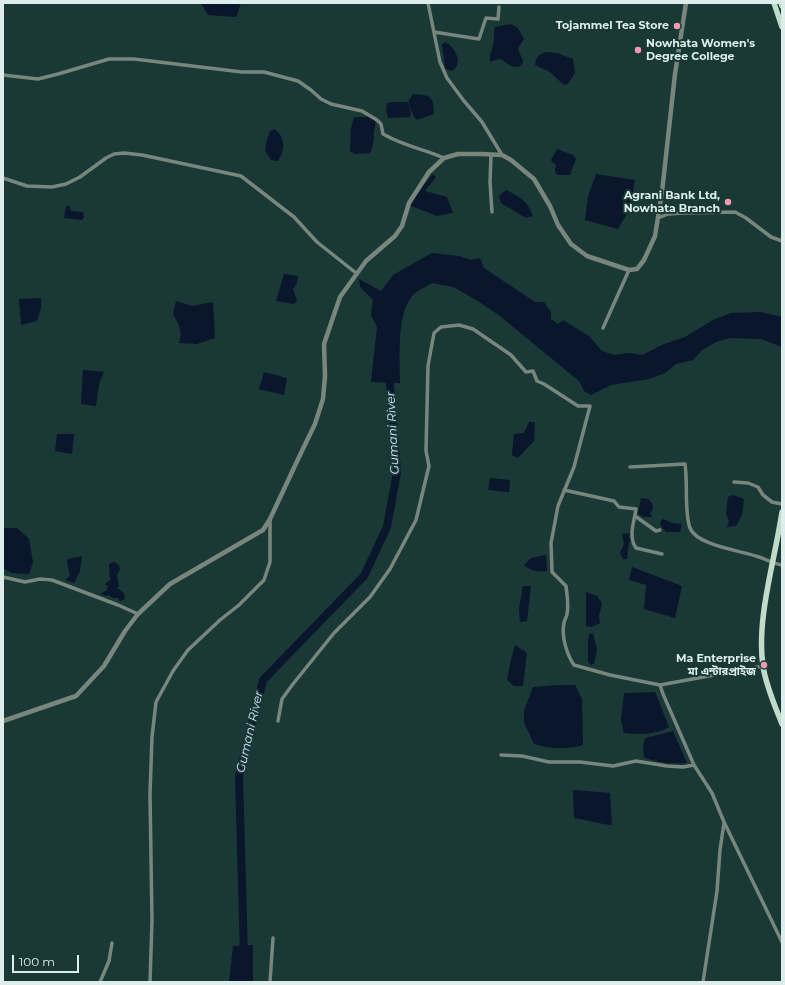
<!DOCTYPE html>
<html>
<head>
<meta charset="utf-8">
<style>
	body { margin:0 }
	#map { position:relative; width:785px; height:985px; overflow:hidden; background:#193836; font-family:Montserrat,sans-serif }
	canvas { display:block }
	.frame { position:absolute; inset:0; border:4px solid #dcedeb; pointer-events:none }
	.scale { position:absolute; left:12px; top:955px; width:67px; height:18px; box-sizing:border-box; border:2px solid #dcedeb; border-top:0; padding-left:5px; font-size:12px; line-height:14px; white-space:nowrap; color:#dcedeb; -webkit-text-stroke:3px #193836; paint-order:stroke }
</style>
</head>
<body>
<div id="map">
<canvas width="785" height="985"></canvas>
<div class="frame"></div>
<div class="scale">100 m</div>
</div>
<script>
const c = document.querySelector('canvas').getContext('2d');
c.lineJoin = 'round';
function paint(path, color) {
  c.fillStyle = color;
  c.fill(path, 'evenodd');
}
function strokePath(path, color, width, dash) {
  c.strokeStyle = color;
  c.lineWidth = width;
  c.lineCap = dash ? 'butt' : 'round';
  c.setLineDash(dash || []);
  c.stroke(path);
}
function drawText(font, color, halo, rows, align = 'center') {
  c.font = font + ' Montserrat,"Noto Sans Bengali",sans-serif';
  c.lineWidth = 4;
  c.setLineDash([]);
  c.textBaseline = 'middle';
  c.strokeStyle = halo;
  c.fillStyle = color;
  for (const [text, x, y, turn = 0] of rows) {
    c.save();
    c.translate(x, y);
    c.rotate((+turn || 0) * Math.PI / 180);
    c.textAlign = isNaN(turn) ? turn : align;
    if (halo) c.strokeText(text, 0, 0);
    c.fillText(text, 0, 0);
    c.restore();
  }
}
const water = new Path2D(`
	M201,3H241L236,17L208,15Z
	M511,24L518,28L524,39L518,48C519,54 523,57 523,63L519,67C517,67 514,67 512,66C502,63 505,55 490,62V54L491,53L494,41V29L495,27Z
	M445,42C455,47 464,63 452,71L446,69L445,67L442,45Z
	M545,52L557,53L573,59L575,73L568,84L564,85L550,72L535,65C536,58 538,55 545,52Z
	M413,94C430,95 434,96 434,114L417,120C413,116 408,105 409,100C410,98 412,96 413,94Z
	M392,102H408L411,114L410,117L388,118L386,110L387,103Z
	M354,117H372C378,122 374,127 374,133C374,141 373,146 370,153L355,154L350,151L351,128Z
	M274,129C286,136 285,151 278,161L271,160L265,151L267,140L270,131Z
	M557,149L573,155L576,159L570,175H559L556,174L555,170L556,165L552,162L551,160Z
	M433,174L436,177L425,191L447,197L453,213L437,216L409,205L413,198Z
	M596,174L635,180L630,208L618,229L585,220L588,196Z
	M506,190C520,197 527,200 533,216L526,218L501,203L499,196Z
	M66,206H70L71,211L83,212L84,217L82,220L64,218Z
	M432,253L459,256L471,260L480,258L484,268L535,302H544L551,312V319L558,324L563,320L589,336L602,351L614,355L629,353L642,355L664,344L685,337L713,320L731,313L761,312L782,317V347L761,339L730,338L716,342L702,350L693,360L676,364L665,373L649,379L611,385L591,395L584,391L579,381L500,316L478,301L453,287L432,283C426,287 418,290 413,295C396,314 400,358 400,383L371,382L377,327L371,315L373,300L360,287L359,279L381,291L393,275Z
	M284,274L298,276L296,285L293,289L297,300L294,304L276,301Z
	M41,298V308L37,321L21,325L19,299Z
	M176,301L192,306L213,302L215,338L197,344L179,343C183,331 179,324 173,314Z
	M83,370L104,372L99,384L96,406L81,404Z
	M264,372L287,378L284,395L259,389Z
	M529,422H535L534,441L518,458L512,455L514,434L524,433Z
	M57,434H74L72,454L55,451Z
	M490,478L510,480L509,492L488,490Z
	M733,495L744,499L742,515L736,526L727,527L729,521L726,514L728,497Z
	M641,498L648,499L652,503L653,509L650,513L652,517H643L638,514Z
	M663,519L672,523L682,524L680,532H666L660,525L661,520Z
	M3,528H17L29,539L33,562L29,574L12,573L3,568Z
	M631,533L629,537L631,541L629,542L627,559H623L620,553L624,544L622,534Z
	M546,555L547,571C538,572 531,571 524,565L531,558Z
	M82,556L80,571L74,583L65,580L70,576L67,562L68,559Z
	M114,562L119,565L120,570L117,575L119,587L117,588L124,593L125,599L120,601L118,598H113L108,595L107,596L100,594L107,590L108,586L105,584L110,580L109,564Z
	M632,567L682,586L675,618L644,609L646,585L629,580Z
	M523,586H531L527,621L520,622L519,609Z
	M586,592L597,596L602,603L599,616L600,623L592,627L586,626Z
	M593,633L597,650L594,663L591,665L588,662V643L589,634Z
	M515,645L527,653L523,686H514L507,680L511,660Z
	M558,685H575L582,699L583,745C565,750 552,749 534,744L524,722V711L533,687Z
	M655,692L669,727C656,735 639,735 624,733L621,720L624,693Z
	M673,731L687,763C672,764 657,763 644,757L643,746L645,738Z
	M573,790L610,793L612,825C599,824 587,820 574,818Z
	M253,945V982H229L233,946Z`);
const river = new Path2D(`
	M244,956L239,776L263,680L364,576L387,527L397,472L389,372`);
const minor = new Path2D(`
	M428,3L440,62L447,78L464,101L482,122L502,155
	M434,32L479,39L486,18L498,19L499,7
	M3,75L38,79L58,74L109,59H134L242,72H264L298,81L311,90L321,99L331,104L362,111L377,120L381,124L383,134L385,135C404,146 424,149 444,158
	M491,155L490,182L492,212
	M3,178L27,186L52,187L66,184L80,177L106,158L114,154L124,153L142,155L241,176L294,217L317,242L356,273
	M658,218L668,214L683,213L735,212L746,218L771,237L782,241
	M603,328L629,270
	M630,467L685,464C688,483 684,511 690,528C697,546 743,551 759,557C768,560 771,563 782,565
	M734,482L748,483L758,487L763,495L772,502L782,504
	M564,490L614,501L619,507L636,509C634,522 628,537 636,548L662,554
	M635,516L656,531L660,530
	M3,577L25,582L40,579L52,580L118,605L138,614
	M660,685L663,694L694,765L712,793L724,822L782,942
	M278,721L282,699L293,684L334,633L370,597L390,569L416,520L429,466L426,451L428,366L434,333L441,327L459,325L473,329L511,355L526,372L533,371L537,381L544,384L578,406H590L574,467L558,506L551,543L552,572L566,586C567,595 569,605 567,614C567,617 564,620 564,623C561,636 567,655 574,665L610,675L660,685L763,666
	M501,755L522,756L549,762H580L613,766L636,761L667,766L683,767L694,765
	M100,982L109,961L112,943
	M150,982L152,921L150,794L152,737L156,702L173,671L188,650L220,620L239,605L264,580L270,562V520
	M270,982L273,938
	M703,982L717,891L720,850L724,823`);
const tertiary = new Path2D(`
	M3,721L76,696L104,666L125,631L138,614L170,584L263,530L270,519L300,455L315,424L323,399L325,376L324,344L340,297L366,261L395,236L402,226L409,203L429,172L444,158L458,154H481L502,155L511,160L534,179L550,206L558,225L571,244L587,256L629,270L637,269L644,260L655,236L662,192L675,74L686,3`);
const primary = new Path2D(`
	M774,3L782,27
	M781,3L782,6
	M782,512C775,560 756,619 763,666C766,686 775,706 782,724`);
const markers = [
	[677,26,4,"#f29aaf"],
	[638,50,4,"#f29aaf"],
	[728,202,4,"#f29aaf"],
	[764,665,4,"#f29aaf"]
];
const poiNames = [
	["Tojammel Tea Store",669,26],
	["Nowhata Women's",646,44,"left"],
	["Degree College",646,57,"left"],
	["Agrani Bank Ltd,",720,196],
	["Nowhata Branch",720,209],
	["Ma Enterprise",756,659],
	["মা এন্টারপ্রাইজ",756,672]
];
const waterNames = [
	["Gumani River",393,433,-93],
	["Gumani River",250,732,-77]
];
paint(water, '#09162b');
strokePath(river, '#09162b', 8);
strokePath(minor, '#79867d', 3.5);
strokePath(tertiary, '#79867d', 4.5);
strokePath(primary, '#c0dbc8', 5.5);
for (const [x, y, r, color] of markers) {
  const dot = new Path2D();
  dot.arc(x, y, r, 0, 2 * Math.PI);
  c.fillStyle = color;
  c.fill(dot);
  strokePath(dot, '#193836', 1.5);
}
drawText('bold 11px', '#dcedeb', '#193836', poiNames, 'right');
drawText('italic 12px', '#d5e2f6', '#193836', waterNames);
</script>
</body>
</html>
